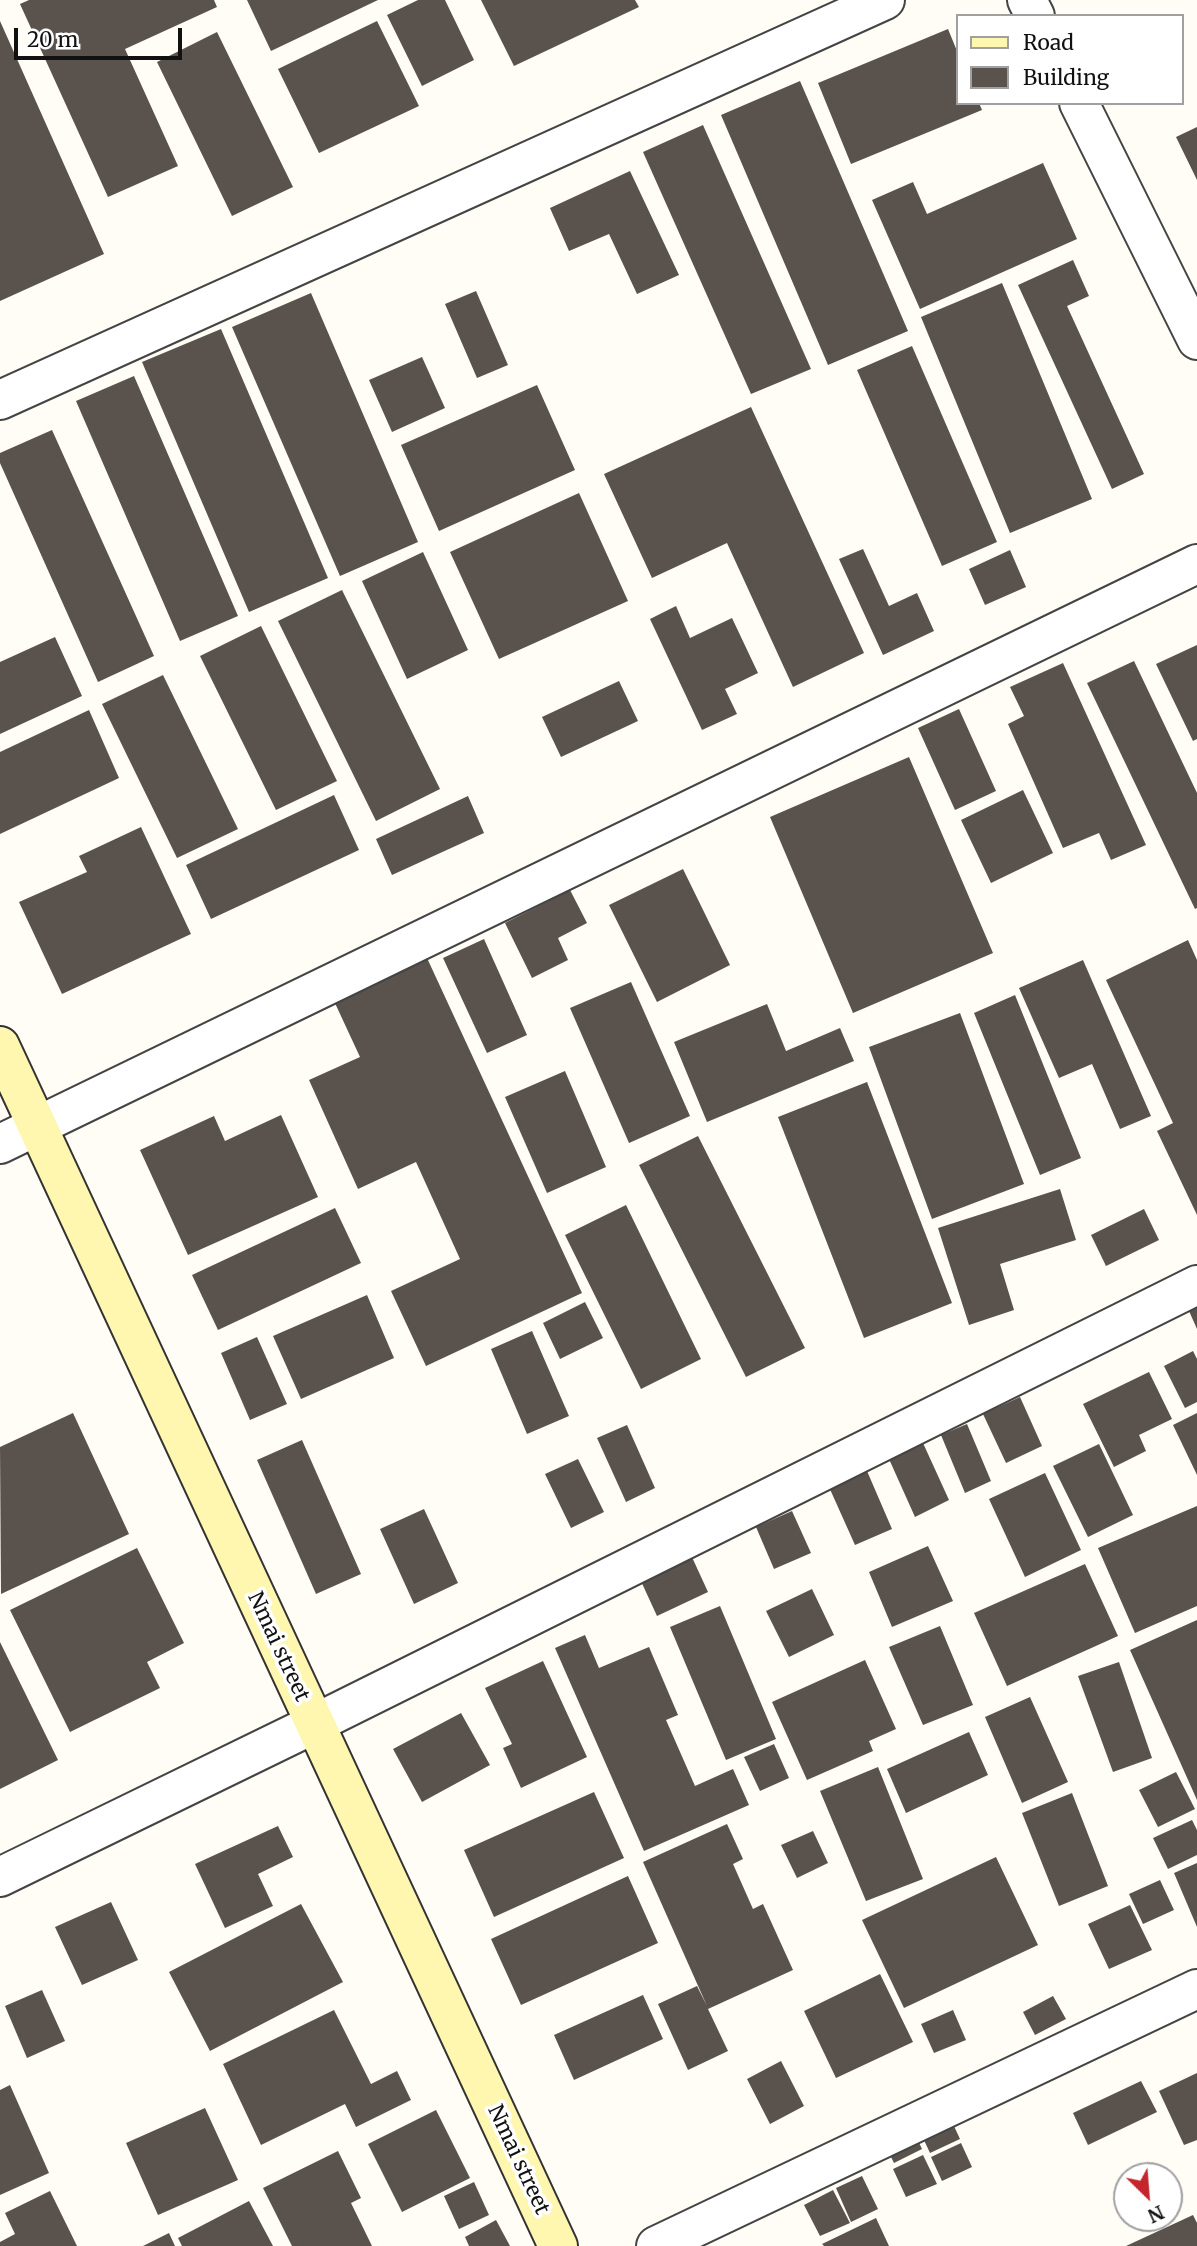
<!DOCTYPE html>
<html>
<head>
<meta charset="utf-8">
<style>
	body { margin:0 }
	#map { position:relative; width:1197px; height:2246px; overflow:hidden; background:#fffdf5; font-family:Merriweather,serif }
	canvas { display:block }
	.legend { position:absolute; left:956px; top:14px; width:228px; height:91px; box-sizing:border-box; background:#fff; border:2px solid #a0a0a0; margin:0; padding:9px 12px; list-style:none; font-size:21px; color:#111 }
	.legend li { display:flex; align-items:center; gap:14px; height:35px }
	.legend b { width:35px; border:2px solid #a0a0a0 }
	.north { position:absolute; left:1113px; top:2162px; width:70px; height:70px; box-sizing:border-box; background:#fff; border:2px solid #a0a0a0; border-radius:50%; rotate:155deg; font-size:19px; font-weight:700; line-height:28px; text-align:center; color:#111 }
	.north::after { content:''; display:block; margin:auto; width:24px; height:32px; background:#c4262e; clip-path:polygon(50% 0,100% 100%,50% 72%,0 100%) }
	.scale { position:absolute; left:14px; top:28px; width:168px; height:32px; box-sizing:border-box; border:4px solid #111; border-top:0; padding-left:9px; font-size:21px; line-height:24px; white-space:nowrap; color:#111; -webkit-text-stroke:5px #fff; paint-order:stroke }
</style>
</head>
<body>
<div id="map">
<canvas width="1197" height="2246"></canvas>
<ul class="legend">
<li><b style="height:9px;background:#fff6b0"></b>Road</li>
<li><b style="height:19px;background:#5a524d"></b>Building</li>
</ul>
<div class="north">N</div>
<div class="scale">20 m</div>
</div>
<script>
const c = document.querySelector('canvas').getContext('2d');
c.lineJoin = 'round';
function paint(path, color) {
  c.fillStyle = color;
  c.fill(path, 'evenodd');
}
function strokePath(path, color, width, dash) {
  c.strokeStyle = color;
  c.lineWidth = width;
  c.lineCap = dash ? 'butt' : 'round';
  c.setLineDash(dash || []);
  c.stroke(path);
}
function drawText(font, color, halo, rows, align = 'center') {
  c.font = font + ' Merriweather,serif';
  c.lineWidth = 7;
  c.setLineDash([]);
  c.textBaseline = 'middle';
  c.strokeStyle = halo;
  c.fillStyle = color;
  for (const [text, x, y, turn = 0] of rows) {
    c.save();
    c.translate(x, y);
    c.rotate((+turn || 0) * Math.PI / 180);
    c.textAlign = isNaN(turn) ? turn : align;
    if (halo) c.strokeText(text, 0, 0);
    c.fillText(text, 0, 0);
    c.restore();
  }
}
const building = new Path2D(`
	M29,0H214L217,7L125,49L178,166L108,197L20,4Z
	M247,0H378L271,51Z
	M418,0H445L474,60L422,86L387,15Z
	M481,0H635L639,7L514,66Z
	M0,21L104,254L0,301Z
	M377,21L419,106L319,153L278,69Z
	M948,29L957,51V103H979L982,110L851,164L818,83Z
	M217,32L293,187L232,216L157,62Z
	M800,81L908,331L828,365L721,115Z
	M703,125L811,369L751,394L643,152Z
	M1197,127V180L1176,137Z
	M1043,163L1077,239L920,309L872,200L913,182L927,214Z
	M630,171L679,275L637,294L609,234L569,251L550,208Z
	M1073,260L1089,296L1067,306L1144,474L1112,489L1018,285Z
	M1002,283L1092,499L1010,533L921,317Z
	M476,291L508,365L477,378L445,304Z
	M311,293L418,542L340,576L232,327Z
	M221,329L328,578L249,612L142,362Z
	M912,346L997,542L942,566L857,370Z
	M422,357L445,408L392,432L369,380Z
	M134,376L238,616L180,641L76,401Z
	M537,385L575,470L439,531L401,445Z
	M751,407L864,653L793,687L727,543L652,578L604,474Z
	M52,430L154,656L98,682L0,463V453Z
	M579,493L628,601L499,659L450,552Z
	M863,549L889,606L917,593L934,631L883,655L839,559Z
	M1010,550L1026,587L985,605L969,569Z
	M423,552L468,650L407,679L362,581Z
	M342,590L440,789L376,821L278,621Z
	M676,606L690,638L732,618L758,673L725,689L737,714L702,730L650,619Z
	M261,626L337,781L276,810L200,656Z
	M55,637L82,696L0,734V662Z
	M1197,645V739L1193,741L1156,664Z
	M1134,661L1197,793V908L1195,909L1087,683Z
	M1063,663L1146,845L1111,860L1099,833L1063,848L1008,724L1024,716L1010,687Z
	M163,675L238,829L177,858L102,704Z
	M619,681L638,721L561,757L542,717Z
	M959,709L996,791L955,810L918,728Z
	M89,710L119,778L0,834V752Z
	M909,757L993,953L853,1013L770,817Z
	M1023,790L1053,853L991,883L961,820Z
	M334,795L359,850L211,919L186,865Z
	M468,796L484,833L392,875L376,839Z
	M141,827L191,934L62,994L19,902L87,872L79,856Z
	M683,869L730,965L657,1002L609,905Z
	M570,890L587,923L558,938L568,960L532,978L505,923Z
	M484,939L527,1035L487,1053L443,958Z
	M1188,940L1197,960V1215L1157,1131L1173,1123L1106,980Z
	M427,958L582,1293L426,1366L391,1291L460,1259L416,1162L358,1189L309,1080L360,1057L334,1001Z
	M1083,960L1151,1116L1120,1129L1092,1064L1059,1078L1019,988Z
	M631,982L690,1116L629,1143L570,1008Z
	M1015,995L1081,1158L1040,1175L974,1013Z
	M767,1004L786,1051L840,1028L854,1061L707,1122L674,1042Z
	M960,1013L1024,1184L932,1219L869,1047Z
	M565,1071L606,1167L547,1193L505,1097Z
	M867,1082L952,1303L864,1338L778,1117Z
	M281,1115L318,1197L188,1255L140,1150L214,1116L225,1141Z
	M698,1136L805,1348L746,1377L639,1165Z
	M1060,1189L1076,1240L1000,1264L1014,1310L969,1325L938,1228Z
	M626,1205L701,1359L641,1389L565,1235Z
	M335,1208L361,1263L218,1330L192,1275Z
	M1144,1209L1159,1240L1106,1266L1091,1235Z
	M367,1295L394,1358L301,1399L273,1336Z
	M585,1302L603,1338L560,1359L543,1323Z
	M1197,1307V1329L1189,1311Z
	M532,1331L569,1416L527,1434L491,1349Z
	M257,1337L287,1404L250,1420L221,1353Z
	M1193,1351L1197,1359V1402L1185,1408L1164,1366Z
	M1149,1372L1172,1419L1139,1435L1146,1451L1114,1467L1083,1404Z
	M1020,1397L1042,1446L1006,1463L983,1414Z
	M73,1413L129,1534L1,1594L0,1447Z
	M1197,1413V1475L1173,1425Z
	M967,1424L991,1481L965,1493L941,1435Z
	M627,1425L655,1488L626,1502L597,1438Z
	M302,1440L361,1574L316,1594L257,1460Z
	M923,1443L949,1500L915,1517L889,1459Z
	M1099,1444L1133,1515L1088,1537L1053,1466Z
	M578,1459L604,1512L571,1528L545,1474Z
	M867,1471L892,1529L855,1545L829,1487Z
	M1045,1473L1081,1550L1025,1577L989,1499Z
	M1197,1506V1606L1135,1633L1098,1548Z
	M424,1509L458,1583L414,1604L380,1529Z
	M792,1511L811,1553L774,1569L756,1527Z
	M928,1546L953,1601L892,1627L869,1572Z
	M137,1548L184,1643L147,1662L160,1688L70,1732L10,1610Z
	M691,1555L708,1592L657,1616L640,1579Z
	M1085,1564L1118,1636L1007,1686L974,1613Z
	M812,1589L834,1635L789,1657L766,1611Z
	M720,1606L776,1739L726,1760L670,1627Z
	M1197,1620V1800L1130,1650Z
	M940,1626L973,1705L923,1725L889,1647Z
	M585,1635L599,1668L649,1647L678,1715L666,1720L695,1786L733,1769L749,1805L644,1851L555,1648Z
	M0,1642L58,1760L0,1789Z
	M865,1660L896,1729L869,1741L873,1751L807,1780L772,1702Z
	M543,1661L587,1757L521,1788L503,1748L512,1744L485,1688Z
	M1119,1662L1152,1758L1113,1772L1078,1676Z
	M1030,1697L1068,1782L1022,1803L985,1717Z
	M461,1713L490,1765L422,1802L393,1749Z
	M969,1732L988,1775L906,1813L887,1769Z
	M774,1744L789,1778L760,1791L744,1757Z
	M878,1767L923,1879L866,1901L820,1791Z
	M1176,1772L1195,1809L1158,1827L1139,1790Z
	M594,1792L624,1858L494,1917L464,1850Z
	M1072,1793L1108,1886L1059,1906L1022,1813Z
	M1192,1820L1197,1830V1855L1168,1869L1153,1838Z
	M727,1824L743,1859L733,1864L753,1909L763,1904L793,1970L708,2009L728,2051L688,2070L658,2004L697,1986L707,2006L643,1862Z
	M278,1826L293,1857L258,1874L273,1906L225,1928L195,1864Z
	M813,1831L828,1863L797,1878L781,1845Z
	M996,1857L1038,1945L904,2008L862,1920Z
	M1197,1863V1927L1174,1873Z
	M628,1876L658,1943L521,2005L491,1939Z
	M1160,1880L1174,1910L1143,1924L1129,1894Z
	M111,1902L138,1960L82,1985L55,1927Z
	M301,1904L343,1982L210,2051L169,1972Z
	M1130,1905L1152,1950L1109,1969L1088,1924Z
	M880,1974L913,2042L836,2078L804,2011Z
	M42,1990L65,2041L27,2058L5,2006Z
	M643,1995L663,2039L574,2080L554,2035Z
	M1053,1996L1066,2019L1035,2035L1023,2012Z
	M334,2010L371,2084L397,2071L411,2100L356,2127L345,2104L261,2145L223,2064Z
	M953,2010L966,2040L934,2053L921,2024Z
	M781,2061L804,2106L770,2124L747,2079Z
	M1197,2073V2140L1184,2145L1159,2091Z
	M1141,2081L1157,2112L1088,2145L1073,2113Z
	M10,2085L49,2173L0,2195V2090Z
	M205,2108L238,2180L158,2215L126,2143Z
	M436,2110L470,2178L402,2212L368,2144Z
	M947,2111L960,2139L930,2153L917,2125Z
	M912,2128L922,2149L894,2163L883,2141Z
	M961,2143L972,2167L942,2181L931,2157Z
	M338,2151L361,2198L351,2203L372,2246H292L263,2188Z
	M923,2155L937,2184L906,2197L893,2169Z
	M862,2176L878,2209L851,2222L836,2188Z
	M474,2182L489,2215L459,2229L444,2196Z
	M833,2190L850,2223L820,2236L804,2205Z
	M50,2191L77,2246H0V2242L15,2234L5,2213Z
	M249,2201L273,2246H182L178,2238Z
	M1193,2215L1197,2223V2246H1126Z
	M876,2218L889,2246H824L822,2244Z
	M496,2220L510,2246H469L465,2237Z
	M169,2233L175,2246H143Z`);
const street = new Path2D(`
	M1027,0L1035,16
	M1079,103L1197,340
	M0,400L885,0
	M0,1144L1197,564
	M0,1877L314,1724L1197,1285
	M656,2246L1197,1989`);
const secondary = new Path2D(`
	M0,1046L558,2246`);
const streetNames = [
	["Nmai street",278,1647,65],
	["Nmai street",518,2160,65]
];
paint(building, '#5a524d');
strokePath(street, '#444', 42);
strokePath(secondary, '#333', 42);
strokePath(street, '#fff', 38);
strokePath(secondary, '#fff6b0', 38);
drawText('21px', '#111', '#fff', streetNames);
</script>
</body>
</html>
